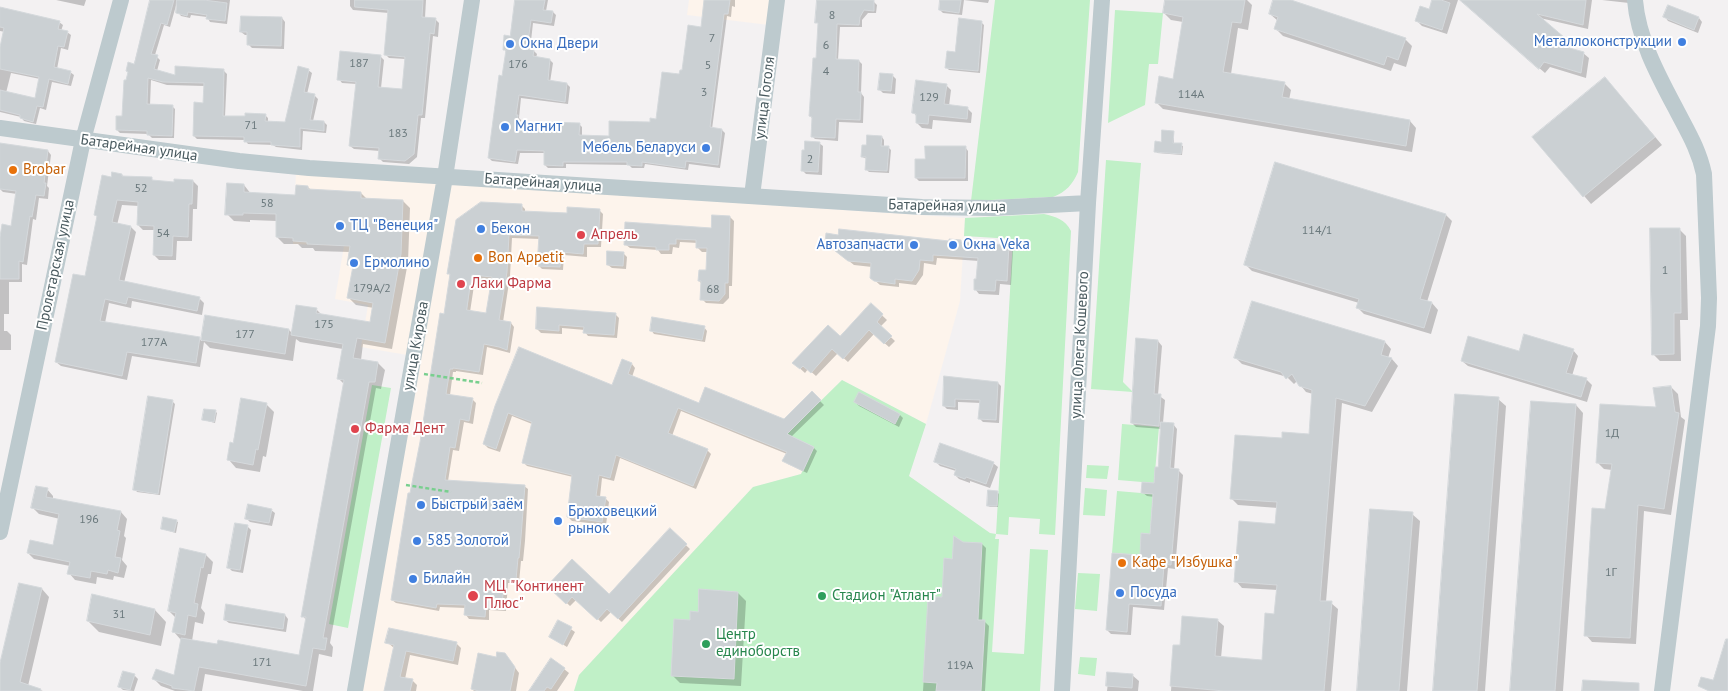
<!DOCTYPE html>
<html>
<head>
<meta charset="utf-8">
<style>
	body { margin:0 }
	canvas { display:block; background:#f3f1f2 }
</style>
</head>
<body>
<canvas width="1728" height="691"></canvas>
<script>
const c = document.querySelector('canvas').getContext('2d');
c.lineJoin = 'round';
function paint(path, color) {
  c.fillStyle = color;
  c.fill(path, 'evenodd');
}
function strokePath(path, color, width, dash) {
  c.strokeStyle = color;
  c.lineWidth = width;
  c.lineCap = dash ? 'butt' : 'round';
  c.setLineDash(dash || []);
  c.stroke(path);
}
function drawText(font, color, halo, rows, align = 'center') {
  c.font = font + ' "PT Sans",sans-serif';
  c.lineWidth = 4;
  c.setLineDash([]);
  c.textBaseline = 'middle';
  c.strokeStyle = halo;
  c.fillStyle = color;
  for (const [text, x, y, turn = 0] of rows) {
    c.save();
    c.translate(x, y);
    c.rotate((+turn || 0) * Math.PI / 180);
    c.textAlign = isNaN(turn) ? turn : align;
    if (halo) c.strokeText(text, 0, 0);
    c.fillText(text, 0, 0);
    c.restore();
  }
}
const commercial = new Path2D(`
	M689,0H773L769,25L687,15Z
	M296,172L438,183L407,355L361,347L368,305L335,299L344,246L293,244Z
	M449,184L965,218L960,301L926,424L842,380L788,433L814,447L801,474L753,487L579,675L574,691H360Z`);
const green = new Path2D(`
	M995,0H1090L1078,172C1073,184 1066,192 1053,197L971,201Z
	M1115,10L1163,13L1158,64H1149L1145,105L1108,123Z
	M1106,160L1141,163L1123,382L1133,392L1091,389Z
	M1044,214C1056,217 1065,219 1071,231L1055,535L1039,534L1040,519L1009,517L1008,535L996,534L995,539H999L992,652L1024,654L1030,549L1048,550L1040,691H574L579,675L753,487L801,474L814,447L787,434L842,380L926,424L909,476L990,533L996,534L1013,239L964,236L965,218Z
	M372,385L391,388L348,628L329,624Z
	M1122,424L1159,427L1154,483L1118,480Z
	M1087,465L1109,466L1107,479L1086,478Z
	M1085,488L1107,490L1105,516L1083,515Z
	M1117,491L1153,494L1150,534L1141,533L1148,556L1112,553Z
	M1078,573L1100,574L1097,611L1075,609Z
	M1080,657L1097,658L1095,676L1078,674Z`);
const shadow = new Path2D(`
	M56,0H86L84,6Z
	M152,0H230L227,24L210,22L207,17L191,15L190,18L181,16L178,12L177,2L170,27L164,25L155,55L160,60L157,71L176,77L224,71L227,74L225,117L246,118L265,115L268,118V122L286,123L308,70L312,73L307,94L315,96L318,99L313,121L324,122L327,125L326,133L303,131L302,150L276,147L273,145L248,144L245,140L197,139L194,136L204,104L205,86L167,85L151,80L150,105L172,106L175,109L174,138H152L148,134L120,133L117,130L124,118L126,81L134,65Z
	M350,0H426L425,18L435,19L439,23L438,37L433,36L425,118H421L417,157L409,164L383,162L379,158L380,151L354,149L350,146L357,84L342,83L339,79L380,56L384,60L381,88L403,90L406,59L389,58L385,54L389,13L353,10L350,6Z
	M516,0H548L546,11L553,12L556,15L554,26L533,23L530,50L534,51L537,54L536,58L550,60L553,63L550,82L567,84L570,87L568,104L521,98L519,118L521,120L519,129L549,130L579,124L582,127V136L610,137L657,120L683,72L702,28L705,0H735V7L732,6L731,17L727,16L712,129L722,130L725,133L720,168L689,164L688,170L645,164L644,168H632L629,165L566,164V168H548L545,165V153H520L518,164L492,161L489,158L507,53L504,49L511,38Z
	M817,0L874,2L877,5L876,13H868L862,20V27H840L838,60L859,61L862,64L861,93L864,97L863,123L839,122L838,141L815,139L812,136L813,119L810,116L817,59L819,24L817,22Z
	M941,0H989L988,3L964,0L962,15L943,13L940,10Z
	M1166,0H1247L1252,5L1248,30L1238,28L1231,74L1284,83L1291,90L1289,100L1410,121L1416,128L1412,152L1163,109L1156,102L1174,80L1183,22L1171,20L1164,13Z
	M1275,0H1287L1405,39L1412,46L1406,67L1394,63L1391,71L1283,36L1275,28L1278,21L1270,14Z
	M1433,0H1458L1447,34L1422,26L1417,21L1430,11Z
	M1461,0H1592L1588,29L1540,18L1570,44L1566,48L1583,53L1589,58L1586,78L1550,67L1545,73Z
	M1602,0H1629V3Z
	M1669,7L1699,18L1702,22L1698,33L1668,21L1665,17Z
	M0,10L59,22L63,25L61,31L67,32L71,35L68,50L61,48L57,69L70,72L74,75L71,86L52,82L46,110L40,108L36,124L24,121L21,117L0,112V53L5,32L0,31ZM11,73L40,79L36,99L6,93Z
	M282,18L285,22L284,49L252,48L248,44V35H245L241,32Z
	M981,22L984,25L980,73L949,70L946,67Z
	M892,75L896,79L895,94L883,93L879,89Z
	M946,85L951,90L949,106L967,108L972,113L971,123L933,120L932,129L922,128L917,123V117L914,113Z
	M1612,86L1662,145L1591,204L1534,137Z
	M1173,133L1174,134V144L1183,146L1182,155L1157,153L1156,151Z
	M882,137L884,140V147H888L891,150L889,173L869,172L866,169L867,159L862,157L867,146Z
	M819,143L823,146L822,175L806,174L802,170Z
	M0,145L48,151L51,155L47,186L49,188L48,199L39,198L36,220L33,219L27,265L22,264V282H9V314H4V331H7L11,335V350H0V245L12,227L17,194L3,192L0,189Z
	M965,147L968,151V181H919L916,178L927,161Z
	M122,175L124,177L151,178L154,182L175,183L193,181L198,186L197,209H193L192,241H177L176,260H159L154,255L155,230H143L138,225L139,206L122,205L117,225L131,227L136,232L124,283L199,298L204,303L202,315L132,301L131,308L109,303L105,323L199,339L202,341L206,317L289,330L293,334L316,309L322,315L371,323L374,308L356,305L349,298L354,270L348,264L350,252L315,251L313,248H302L298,244H284L277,237V221L250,220V222L234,221L227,214L244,185L251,194L296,196L308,187L311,190L361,193L368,200L403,201L410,208L408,262L392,349L363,344L361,360L378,363L385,370L381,389L376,388L330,643L333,647L332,657L319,654L313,691H303L205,674L202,691H175L161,686L154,679L175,677L181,640L174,632L176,618L169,611L206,555L213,562L211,574H208L201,608L205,613L203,624L195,622L192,641L300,656L306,620L303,616L344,384L338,378L343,349L300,342L296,339L293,361L210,348L204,342L200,367L132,356L127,380L61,366L56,362L86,278L98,217L95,215L112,178Z
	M522,206L525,209V212L568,214L599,210L603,214L601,247H587V257L564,255L563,270L542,269L538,265L540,239L512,238L510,276L503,322L511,323L514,327L510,353L487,347L483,375L456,371V372H453L450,395L472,399L476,403L473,424L464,422L459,451L453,450L448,481L524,486L528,489L525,541L523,561H521L519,583H508L506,611L489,610V620L469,619L466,615V608L440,607L439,611L396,603L392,600L445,315L451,276L448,273ZM475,279L492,280L487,315L470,312Z
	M1446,215L1452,221L1427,302L1432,303L1438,310L1431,334L1364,314L1358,308L1359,303L1252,271L1245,264Z
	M730,217L734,221L732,286H729V298L723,304L706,303L702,299V284L699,281L707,271L708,252H702L697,247L698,243L680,242L679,248L673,247L672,254H661L658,250L630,248L625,244L712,230Z
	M1679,229L1686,236L1688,320H1680L1681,361H1660L1653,354Z
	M962,243L1008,246L1013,250L1011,285L1000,284L999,295L979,294L975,289L977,281L979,261L937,258L936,265L924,263L923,275L916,285L899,283V287L880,285L871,277L872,267L854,265L831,247Z
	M623,253L627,257L626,269L612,268L608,265Z
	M871,305L887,320L880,327L895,341L889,347L874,334L848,362L838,353L816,376L808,369L805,373L794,363L841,338Z
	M615,314L619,318L617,338L588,336L585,332V330L562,328V334L541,333L537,329Z
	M704,327L707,331L705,342L654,334L651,330Z
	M1158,341L1162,346L1158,395L1165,400L1163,423L1173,424L1177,429L1174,470H1178L1183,475L1175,569L1168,568L1164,610L1133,607L1131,635L1111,634L1107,630L1151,535L1154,497L1147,496L1142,492L1155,484L1159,469L1162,429L1136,427L1132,423Z
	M1385,342L1391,349L1388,358L1392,359L1398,366L1372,412L1342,403L1326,602L1331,603L1338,609L1331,691H1171L1174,646L1181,647L1217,620L1224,626L1221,658L1263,661L1276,616L1278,590L1242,588L1236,581L1276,525L1278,508L1238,505L1231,498L1283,440L1310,435L1313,394L1306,392L1297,381L1294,384L1287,377L1242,364L1236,358Z
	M1573,350L1578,356L1572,376L1586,379L1592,385L1587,402L1468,366L1462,361L1520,353Z
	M632,364L635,368L632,377L699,404L784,421L812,393L824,405L791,437L814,448L817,451L807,473L788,464L784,461L787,454L681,411L672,436L707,450L711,454L696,489L620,458L614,481L602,478L600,497L605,498L609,502L606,525L572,521L568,517L573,477L527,466L523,462L532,424L512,416L500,452L488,448L484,444L496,407L612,386Z
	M945,378L998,383L1001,386L999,423L983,422L980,419L981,403L958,402V410L947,409L944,406Z
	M1671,387L1678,394L1681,417L1685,420L1671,515L1644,511L1636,644L1592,642L1586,635L1612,470L1604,469L1598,463L1658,409Z
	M860,394L900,415L903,418L899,427L859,406L855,402Z
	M1498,399L1506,406L1485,691H1434Z
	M172,401L175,404L160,495L137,492L135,489Z
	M266,404L274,412L266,457L263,456L260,472L236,468L229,460L234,444Z
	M1576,405L1583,413L1563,691H1511Z
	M216,412L217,413L215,423L204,420Z
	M935,461L993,463L998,467L990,488L970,481V483L959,479L955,475L956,471L940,466Z
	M47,489L53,496V499L121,512L127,519L124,536L126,538L122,560L127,566L124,578L114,576L113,580L97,577L96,584L75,580L69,573L70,566L34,559L28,553L54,546L60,519L39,514L33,508Z
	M997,492L999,494L998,507H990L988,506Z
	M271,510L275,513L272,526L250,522L247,519Z
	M1412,514L1420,521L1407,691H1358Z
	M176,521L178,522L176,533L162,529Z
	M247,526L251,530L243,573L232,571L228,567Z
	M670,530L690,549L622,622L611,612L601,622L577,599L570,606L549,586L609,595Z
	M963,543L982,544L986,548L982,622H985L989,626L985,691H923L929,598L943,599L953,560Z
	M20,584L42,589L49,597L28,686L43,691H0V668Z
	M738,593L746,601L741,686L680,683L672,675L691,622L699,613Z
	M137,606L155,610L166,622L161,646L99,632L88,621Z
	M285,615L288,619L286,632L229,623L225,620Z
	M559,621L575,632L567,647L551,637Z
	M387,642L456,643L461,648L458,665L410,655L405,679L412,680L417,685L416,691H385L394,648Z
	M505,654L519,673L516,691H474L472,689L497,659Z
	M564,669L569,673L557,691H531Z
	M1109,673L1132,675L1139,681L1138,691H1107Z
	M134,675L138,679L134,691L123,690L120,687Z`);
const building = new Path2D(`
	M150,0H174L167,25L161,23L151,54L158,55L154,69L175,75V66L224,69L223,116H245V113L266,114L265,121L285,122L298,66L309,69L304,92L315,94L310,120L324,121V131L300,128V147L271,145V142H244V137L193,136L194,102L203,103L204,83L163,82L148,78L147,104L173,105L172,136L147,135V131L116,130V116H122L124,80H126L128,72L126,71L128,62L134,64Z
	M177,0H204L227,3L225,21L206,19L207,15L188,12L187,16L176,13Z
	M355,0H423L422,17L436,18L434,34L430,33L422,115H418L414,154L405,161L378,159L379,148L349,146L356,82L337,80L340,51L381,55L378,87L402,89L405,57L384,55L388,10L355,7Z
	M515,0H545L543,10L553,11L551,23L531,20L527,49L534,50L533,56L550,59L548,80L567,83L565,102L519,95L516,115H518L516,128L547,129L548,122L580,123L579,135L609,136V121L650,122V118L656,119L662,72L679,74L680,70H682L688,25L701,27L704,0H730L728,14H724L710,127L722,129L718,165L686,161L685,168L642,162V166L627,165V162H563V166L544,165V151L517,150L515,162L488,158L499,75L502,76L506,50H503L504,35L510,36Z
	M817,0H874V11L864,10L860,17L859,25L837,24L836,59L859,60L858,92H861L860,120L836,119L835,138L811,137L812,117L809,116L813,58H816L818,23H815Z
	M940,0H961L959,13L939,10Z
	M1165,0H1245L1241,23L1232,22L1223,72L1285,82L1282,97L1410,120L1406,146L1155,103L1159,76L1173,79L1183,17L1163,13Z
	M1273,0H1291L1406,38L1398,60L1387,56L1384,65L1274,29L1278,17L1269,14Z
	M1432,0H1441L1450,3L1442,30L1415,21L1420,6L1429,9Z
	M1460,0H1586L1583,25L1537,14L1565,38L1559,45L1584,52L1581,73L1544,62L1539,69Z
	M1668,5L1699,17L1694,30L1663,17Z
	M0,7L60,21L58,29L68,31L64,47L58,46L54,67L71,71L68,84L49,79L43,107L37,106L33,122L20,118V115L0,110V90L35,98L39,77L0,69V47L4,28L0,27Z
	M241,16L282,17L281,46L247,45V32H240Z
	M959,18L982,21L978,71L945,68L947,51L955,52Z
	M880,73L893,74L891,91L878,90Z
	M1605,77L1655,137L1583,197L1532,137Z
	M916,80L947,84L944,104L968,107L967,119L929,115L928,124L916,123V114L912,113Z
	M1162,130L1174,131L1173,143H1182L1181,154L1154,152L1155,141L1161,142Z
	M867,135L882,136L881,146H889L887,171L865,170L866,157H861L862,145H866Z
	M805,141L820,142L818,172L801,171L802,150H804Z
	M0,143L48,150L44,183H46L44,196L36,195L32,217L30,216L23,262L19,261V279H0V237L2,224L11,226L16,191L0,189Z
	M925,146H966L965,178H915V159H925Z
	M1275,162L1446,214L1420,299L1432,302L1424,328L1356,308L1359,299L1244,265Z
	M112,172L122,174V176L152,177V180L174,182V179L193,180L192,204H189L188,237L173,236L172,256L153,255L154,226L137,225L138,202L117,200L112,222L131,226L119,280L200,297L197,311L128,297L126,304L105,299L100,321L200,337L196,363L127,352L122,376L55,362L73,274L85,276L97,216L94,215L102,175L111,177Z
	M227,183L244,184V192L295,195L296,185L308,186V189L361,192V198L403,200L401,254L385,343L357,338L353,358L378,362L375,382H369L323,638H327L325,650L313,648L306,686L199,667L194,691L172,688V686L152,679L156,669L174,675L181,638L217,644L218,640L299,655L306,617H301L344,380L337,379L343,344L291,335L296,305L317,308L316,313L370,322L373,303L347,298L353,266L347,265L350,246L307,244V242L293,241V238L276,237V214L243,213V215H225Z
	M481,202L522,204V211L567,213V207L600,209L598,244H584L583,254L561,252L560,267L537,266L539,236L509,235L507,272L499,320L511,322L507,350L499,347L484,344L479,372L453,368V369H450L446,394L473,398L469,421L460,419L455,448L450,447L445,480L525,485L521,537L519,558H518L516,580L504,579L502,608L486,607L485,617L464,615L465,605L437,604L436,608L391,600L408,493H410L420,442L440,313L444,314L450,274H447L456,220ZM472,275L492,277L486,313L467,310Z
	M712,215L730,216L728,283H725V294L719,301L700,300L701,281H698L699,270H706L707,248H696V240L676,239V244H669V250H656V247L624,245L625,222L711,228Z
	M1650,228H1680L1681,313H1674V354L1652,355Z
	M839,229L949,241V239L961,240V242L1009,245L1007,281L996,280L995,291L974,290V279H976L978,258L933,255V261L920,260L919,270L912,281L895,279V284L874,281L870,278L871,263L848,261L825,243L826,233L838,235Z
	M607,251L624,252L623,266L607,265Z
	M1252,301L1385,341L1381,355L1392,358L1365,406L1336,398L1320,601H1332L1324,691H1224L1170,686L1173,645H1180L1182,616L1218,619L1215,656L1262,660L1265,613L1274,614L1277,585L1234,582L1239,521L1275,524L1277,502L1230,499L1235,435L1282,438V432L1309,434L1312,390L1299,386L1292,374L1286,379L1281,372L1234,358Z
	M871,303L883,314L877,322L892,336L884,344L869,330L843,359L832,349L811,373L803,366L800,369L792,363L828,325L840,336Z
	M537,307L616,313L614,335L583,333L584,327L559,325V331L536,329Z
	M205,315L289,329L285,354L201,340Z
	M652,317L705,326L702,340L650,331Z
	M1524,334L1574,349L1566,373L1587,378L1581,397L1461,361L1468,336L1519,351Z
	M1136,338L1158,340L1154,394H1161L1159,426L1131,423Z
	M519,347L612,385L622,359L632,363L628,374L699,403L705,387L784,419L812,391L821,400L787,434L814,447L803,471L782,461L787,452L678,408L668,433L708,449L693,486L616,455L610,478L599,475L596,496L606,497L602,522L567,517L572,475L522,463L532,422L508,413L496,449L483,444L495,406Z
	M944,376L998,382L996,420L978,419L980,400L955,399V407L943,406Z
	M1671,386L1675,412L1679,413L1664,509L1638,505L1630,638L1584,636L1592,508L1605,509L1612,464L1596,463L1600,404L1656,407L1653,388Z
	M859,392L900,414L895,424L854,402Z
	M1455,394L1499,397L1477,691H1433Z
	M148,396L173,400L158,494L133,490Z
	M241,398L267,403L258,450L256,449L253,465L227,460L230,442L233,443Z
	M1531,401L1576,404L1555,691H1510Z
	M204,409L216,410L214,422L202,420Z
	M1161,422L1174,423L1170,468L1179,469L1171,565L1164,564L1161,606L1129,604L1127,632L1106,630L1112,553L1140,555L1141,533L1150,534L1153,494L1141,493L1142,482L1154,483L1155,467H1158Z
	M940,443L994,462L986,484L966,477L965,479L954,475L956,469L934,462Z
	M36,486L48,488L46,497L121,511L117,530L120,531L115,557L121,558L118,573L108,570L107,574L91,571L90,578L67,574L70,562L27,553L30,540L53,545L59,514L31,508Z
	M988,490L998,491L997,506H987Z
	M248,504L272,509L269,523L245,519Z
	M1370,509L1413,512L1399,691H1357Z
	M163,517L177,520L174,532L161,529Z
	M235,523L248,525L240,570L227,568Z
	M670,528L687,544L618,619L607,609L597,620L572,597L566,604L547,586L572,559L609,594Z
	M954,536L963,542L982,543L978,620H985L981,691H936L937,683L923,682L928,597H942L944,558L952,559Z
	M180,548L206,554L203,568L201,567L194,603L198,604L196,617L188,615L185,635L172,632L176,613L168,611Z
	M19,583L42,588L20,682L41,689L40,691H0V663Z
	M699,589L738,592L734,679L671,676L674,619L690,620V611L698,612Z
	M92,594L155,609L150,635L87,621Z
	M226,604L285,614L283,629L224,620Z
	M558,620L572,627L563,645L549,637Z
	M389,628L457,642L453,661L406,651L400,677L413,679L410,691H384L394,645L385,643Z
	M1726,639H1728V691H1709L1698,686L1701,677L1713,680Z
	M497,652L505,653L515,667L510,691H479L471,689L478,653L496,657Z
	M551,658L565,668L551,689L547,687L544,691H529Z
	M123,671L135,674L130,690L118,687Z
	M1107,672L1133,674L1132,688L1106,686Z
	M1583,680L1639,683V691H1582Z`);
const path = new Path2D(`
	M424,374L482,383
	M406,485L451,492`);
const minor = new Path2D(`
	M1635,0C1638,39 1659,77 1677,111C1688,132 1699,150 1704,174L1709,298L1708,326L1662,691
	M0,128L239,161L309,168L922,207L993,208L1088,203
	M752,196L777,0
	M0,532L83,140L121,0
	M355,691L445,177L472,0
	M1062,691L1088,203L1102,0`);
const markers = [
	[1682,42,5,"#3f7fe0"],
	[510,44,5,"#3f7fe0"],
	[505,127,5,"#3f7fe0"],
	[706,148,5,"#3f7fe0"],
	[13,170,5,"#e8710a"],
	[340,226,5,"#3f7fe0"],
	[481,229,5,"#3f7fe0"],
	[581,235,5,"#e0444e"],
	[914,245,5,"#3f7fe0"],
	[953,245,5,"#3f7fe0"],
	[478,258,5,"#e8710a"],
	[354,263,5,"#3f7fe0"],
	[461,284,5,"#e0444e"],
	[355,429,5,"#e0444e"],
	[421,505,5,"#3f7fe0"],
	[558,521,5,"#3f7fe0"],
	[417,541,5,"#3f7fe0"],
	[1122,563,5,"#e8710a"],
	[413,579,5,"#3f7fe0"],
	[1120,593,5,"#3f7fe0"],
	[473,596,6,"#e0444e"],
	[822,596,5,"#2e9e5b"],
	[706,644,5,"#2e9e5b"]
];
const numberNames = [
	["8",832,16],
	["7",712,39],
	["6",826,46],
	["187",359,64],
	["176",518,65],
	["5",708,66],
	["4",826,72],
	["3",704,93],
	["114А",1191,95],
	["129",929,98],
	["71",251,126],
	["183",398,134],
	["2",810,160],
	["52",141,189],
	["58",267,204],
	["114/1",1317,231],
	["54",163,234],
	["1",1665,271],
	["179А/2",372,289],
	["68",713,290],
	["175",324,325],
	["177",245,335],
	["177А",154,343],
	["1Д",1612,434],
	["196",89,520],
	["1Г",1611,573],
	["31",119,615],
	["171",262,663],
	["119А",960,666]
];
const shopNames = [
	["Металлоконструкции",1672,42,"right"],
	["Окна Двери",520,44],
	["Магнит",515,127],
	["Мебель Беларуси",696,148,"right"],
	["ТЦ \"Венеция\"",350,226],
	["Бекон",491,229],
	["Автозапчасти",904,245,"right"],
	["Окна Veka",963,245],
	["Ермолино",364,263],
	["Быстрый заём",431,505],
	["Брюховецкий",568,512],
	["рынок",568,529],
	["585 Золотой",427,541],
	["Билайн",423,579],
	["Посуда",1130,593]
];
const streetNames = [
	["улица Гоголя",765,98,-83],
	["Батарейная улица",139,148,8],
	["Батарейная улица",543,183,4],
	["Батарейная улица",947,206,1],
	["Пролетарская улица",56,265,-78],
	["улица Олега Кошевого",1080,345,-87],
	["улица Кирова",416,346,-80]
];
const foodNames = [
	["Brobar",23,170],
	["Bon Appetit",488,258],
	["Кафе \"Избушка\"",1132,563]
];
const healthNames = [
	["Апрель",591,235],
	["Лаки Фарма",471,284],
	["Фарма Дент",365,429],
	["МЦ \"Континент",484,587],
	["Плюс\"",484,604]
];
const leisureNames = [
	["Стадион \"Атлант\"",832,596],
	["Центр",716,635],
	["единоборств",716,652]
];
paint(commercial, '#fdf4ec');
paint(green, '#c0f0c7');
paint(shadow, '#0003');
paint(building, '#cbd0d3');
strokePath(building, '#d5d9dc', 1);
strokePath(path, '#78cf8e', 2.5, [4, 2.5]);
strokePath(minor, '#bdcace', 16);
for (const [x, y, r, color] of markers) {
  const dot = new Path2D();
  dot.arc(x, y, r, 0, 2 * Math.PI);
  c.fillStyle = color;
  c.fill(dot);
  strokePath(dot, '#fff', 2);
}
drawText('12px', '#6a787c', null, numberNames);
drawText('15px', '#366cbe', '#fff', shopNames, 'left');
drawText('15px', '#495a5f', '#fff', streetNames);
drawText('15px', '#c56008', '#fff', foodNames, 'left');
drawText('15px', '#be3a42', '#fff', healthNames, 'left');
drawText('15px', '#27864d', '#fff', leisureNames, 'left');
</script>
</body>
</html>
